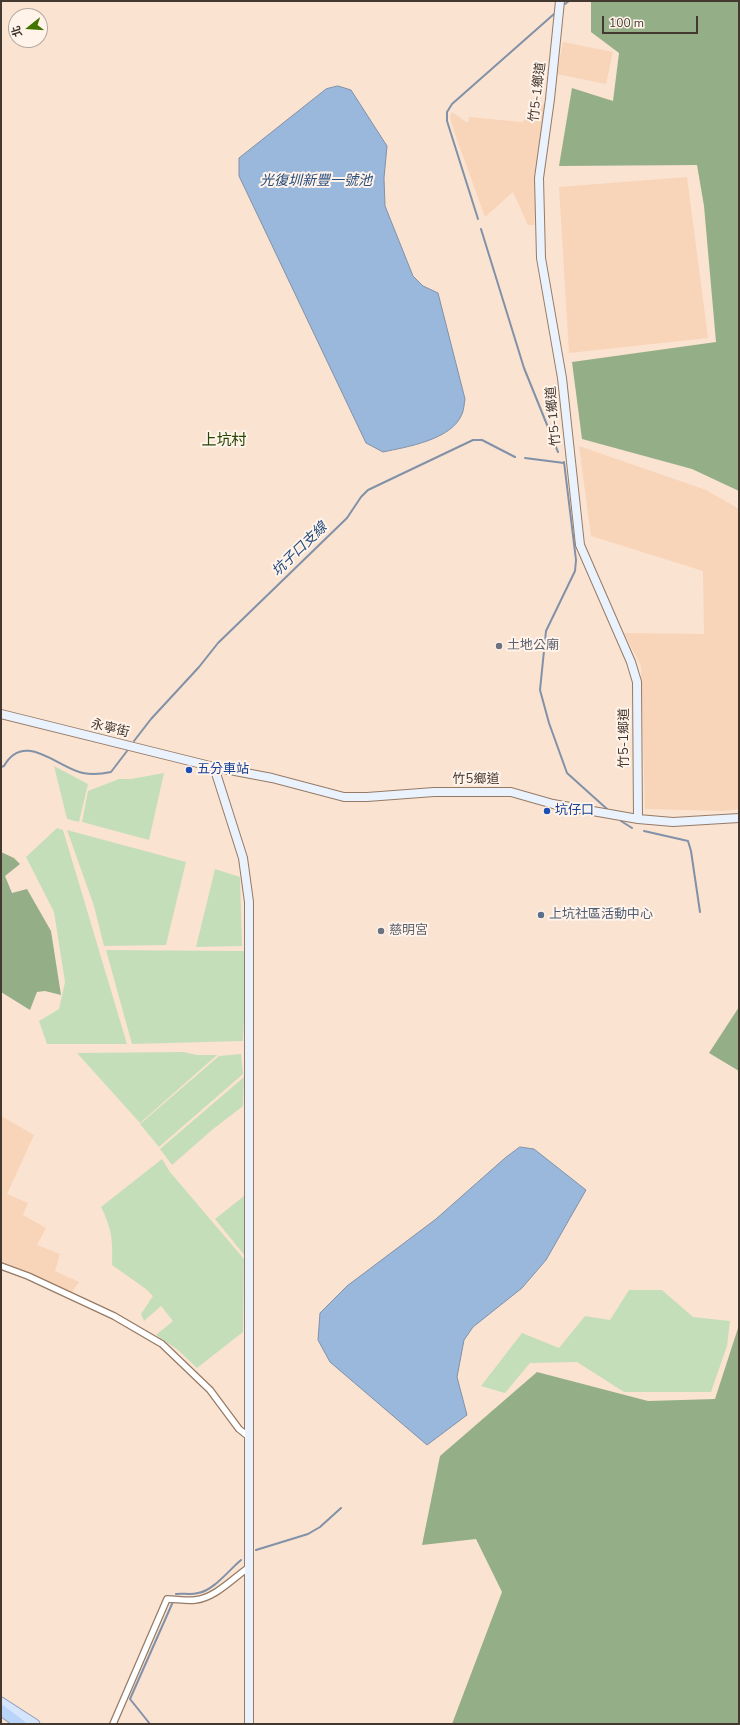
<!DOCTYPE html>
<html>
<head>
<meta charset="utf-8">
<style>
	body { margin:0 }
	#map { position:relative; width:740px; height:1725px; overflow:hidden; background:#fbe3d1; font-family:"Nunito Sans","Noto Sans TC",sans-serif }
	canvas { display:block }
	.frame { position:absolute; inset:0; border:2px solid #443930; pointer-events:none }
	.north { position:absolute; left:8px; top:8px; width:40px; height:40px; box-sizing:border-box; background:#fff3ea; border:1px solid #b4a9a0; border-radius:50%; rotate:253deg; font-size:11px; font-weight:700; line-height:16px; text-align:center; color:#443930 }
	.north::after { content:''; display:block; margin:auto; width:14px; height:18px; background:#417500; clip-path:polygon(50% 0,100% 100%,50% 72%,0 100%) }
	.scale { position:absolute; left:602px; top:16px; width:96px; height:18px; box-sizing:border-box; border:2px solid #443930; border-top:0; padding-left:5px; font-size:12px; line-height:14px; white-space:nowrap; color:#443930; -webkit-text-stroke:3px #fff3ea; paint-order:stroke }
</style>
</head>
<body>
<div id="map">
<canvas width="740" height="1725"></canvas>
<div class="frame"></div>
<div class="north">北</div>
<div class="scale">100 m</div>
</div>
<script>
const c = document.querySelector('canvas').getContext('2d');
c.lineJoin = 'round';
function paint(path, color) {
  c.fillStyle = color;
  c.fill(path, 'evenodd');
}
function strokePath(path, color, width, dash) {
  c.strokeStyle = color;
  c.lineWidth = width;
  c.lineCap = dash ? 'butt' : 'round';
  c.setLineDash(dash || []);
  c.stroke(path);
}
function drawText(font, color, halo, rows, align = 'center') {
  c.font = font + ' "Nunito Sans","Noto Sans TC",sans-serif';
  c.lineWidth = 4;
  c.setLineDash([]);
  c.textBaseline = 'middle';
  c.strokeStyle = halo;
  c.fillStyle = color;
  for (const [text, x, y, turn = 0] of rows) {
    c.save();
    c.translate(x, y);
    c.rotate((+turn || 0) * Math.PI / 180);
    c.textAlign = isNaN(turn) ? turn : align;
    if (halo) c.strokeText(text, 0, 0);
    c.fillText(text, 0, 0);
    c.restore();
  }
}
const built = new Path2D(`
	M563,42L613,52L606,84L557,74Z
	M545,103L534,225H528L513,192L485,217L455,134L450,118L452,112L468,123L469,117L522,122Z
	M687,177L708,338L569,353L559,187Z
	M579,446L706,490L739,509V809L725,811L645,809L641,666L624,633L704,634L703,571L591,536Z
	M1,1116L34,1135L7,1194L28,1203L23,1215L46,1228L37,1245L60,1254L55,1271L79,1282L72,1292L1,1261Z`);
const green = new Path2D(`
	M54,766L88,784L79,822L67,819Z
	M164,773L149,840L82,822L88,791L119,779H131Z
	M57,828L63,830L127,1044H47L39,1021L59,1009L65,982L54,912L26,857Z
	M67,830L186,862L166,945L104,946L94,906Z
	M215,869L240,877L242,946L196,947Z
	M106,950L244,951L245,997L243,1041L132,1044Z
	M183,1052L197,1055H217L140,1123L77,1053Z
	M241,1054L243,1074L159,1147L140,1124L219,1056Z
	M244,1077L243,1106L212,1130L172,1165L160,1149Z
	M162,1159L170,1172L244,1259L243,1332L197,1368L178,1350L156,1335L173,1321L161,1306L144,1321L141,1314L153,1296L146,1289L112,1265C113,1241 112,1229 101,1207Z
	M244,1196L245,1256L215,1219Z
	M629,1290H662L693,1317L730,1321L727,1346L711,1392H624L577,1362L530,1363L505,1393L481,1386L522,1333L559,1348L585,1316L610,1320Z`);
const forest = new Path2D(`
	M591,1H739V491L692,469L582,439L572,362L716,342L704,206L697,165L559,166L572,88L613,101L619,53L591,32Z
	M1,852L14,858L20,864L5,876L12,893L27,889L51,931L61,995L45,991L37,992L30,1010L1,992Z
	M739,1007V1071L709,1053Z
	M739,1325V1724H452L502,1592L476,1539L422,1545L440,1456L537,1372L648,1401L715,1399Z`);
const water = new Path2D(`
	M338,86L351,90L387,146L384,178L385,206L413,276L423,286L438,293L465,399C464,404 464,410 462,414C452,440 406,447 383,452L366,443L239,176V158L326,89Z
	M520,1147L534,1149L586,1190L546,1260L522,1288L473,1327L464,1340L457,1377L467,1415L427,1445L330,1362L318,1340L320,1313L347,1286L436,1219L505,1158Z`);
const stream = new Path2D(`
	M565,4L569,1
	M478,219L447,121V112L452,104L554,14
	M481,229L524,368L558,452
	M525,458L564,463
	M564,462L576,560L575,571L546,631L540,690L549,723L567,773L607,809
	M134,741L151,719L199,667L218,643L347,518L361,497L368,490L473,440H482L515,457
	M1,767L4,766C24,730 58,768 83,773C92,775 102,774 111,772L127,751
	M621,821L632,828
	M644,831L688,841L691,851L700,912
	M256,1550L308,1534L320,1527L341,1508
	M176,1594C183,1593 191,1595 198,1593C213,1591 229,1570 241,1560
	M150,1724L130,1699L172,1604`);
const street = new Path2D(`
	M1,1266L28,1276L114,1316L162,1344L210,1390L239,1429L249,1437
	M113,1724L167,1599C176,1599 186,1601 195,1600C215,1598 232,1579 248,1568`);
const secondary = new Path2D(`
	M560,1L550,99L539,178L541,258L562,378L580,545L631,662L637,682L638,819
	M1,714L214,767L272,778L344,797H367L434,792H511L553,804L638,819L673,822L739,818
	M214,767L243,858L249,902V1724`);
const primary = new Path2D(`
	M1,1702L35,1724`);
const highway = new Path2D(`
	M1,1710L20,1724`);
const markers = [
	[499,646,4,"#6b7280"],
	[189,770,4,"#1a4fb4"],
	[547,811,4,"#1a4fb4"],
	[541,915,4,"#5c6f8a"],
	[381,931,4,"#6b7280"]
];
const streetNames = [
	["竹5-1鄉道",538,92,-83],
	["竹5-1鄉道",554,416,-95],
	["永寧街",110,729,14],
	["竹5-1鄉道",625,738,-90],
	["竹5鄉道",476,780]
];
const worshipNames = [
	["土地公廟",507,646],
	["慈明宮",389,931]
];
const transitNames = [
	["五分車站",197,770],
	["坑仔口",555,811]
];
const serviceNames = [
	["上坑社區活動中心",549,915]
];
const waterNames = [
	["光復圳新豐一號池",316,182],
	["坑子口支線",300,550,-44]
];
const quarterNames = [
	["上坑村",224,441]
];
paint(built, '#f8d4b9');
paint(green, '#c5deba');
paint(forest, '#94af88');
paint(water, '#9ab7dc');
strokePath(water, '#8091a8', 1);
strokePath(stream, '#8091a8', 2);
strokePath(street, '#957b66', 8);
strokePath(secondary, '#957b66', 10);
strokePath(primary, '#909eb3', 11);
strokePath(highway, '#909eb3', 12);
strokePath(street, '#fff', 5.5);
strokePath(secondary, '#eaf2fd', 8);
strokePath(primary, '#d5e5fb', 9);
strokePath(highway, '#b9d4f9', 10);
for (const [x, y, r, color] of markers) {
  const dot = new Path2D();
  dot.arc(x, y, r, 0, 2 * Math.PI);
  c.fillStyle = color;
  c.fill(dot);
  strokePath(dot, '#fff3ea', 1.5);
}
drawText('13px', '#443930', '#fff3ea', streetNames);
drawText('13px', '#5b616d', '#fff3ea', worshipNames, 'left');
drawText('13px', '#164399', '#fff3ea', transitNames, 'left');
drawText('13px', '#4e5e75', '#fff3ea', serviceNames, 'left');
drawText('italic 14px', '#264d7e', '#fff3ea', waterNames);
drawText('15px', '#264702', '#fff3ea', quarterNames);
</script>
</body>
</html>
